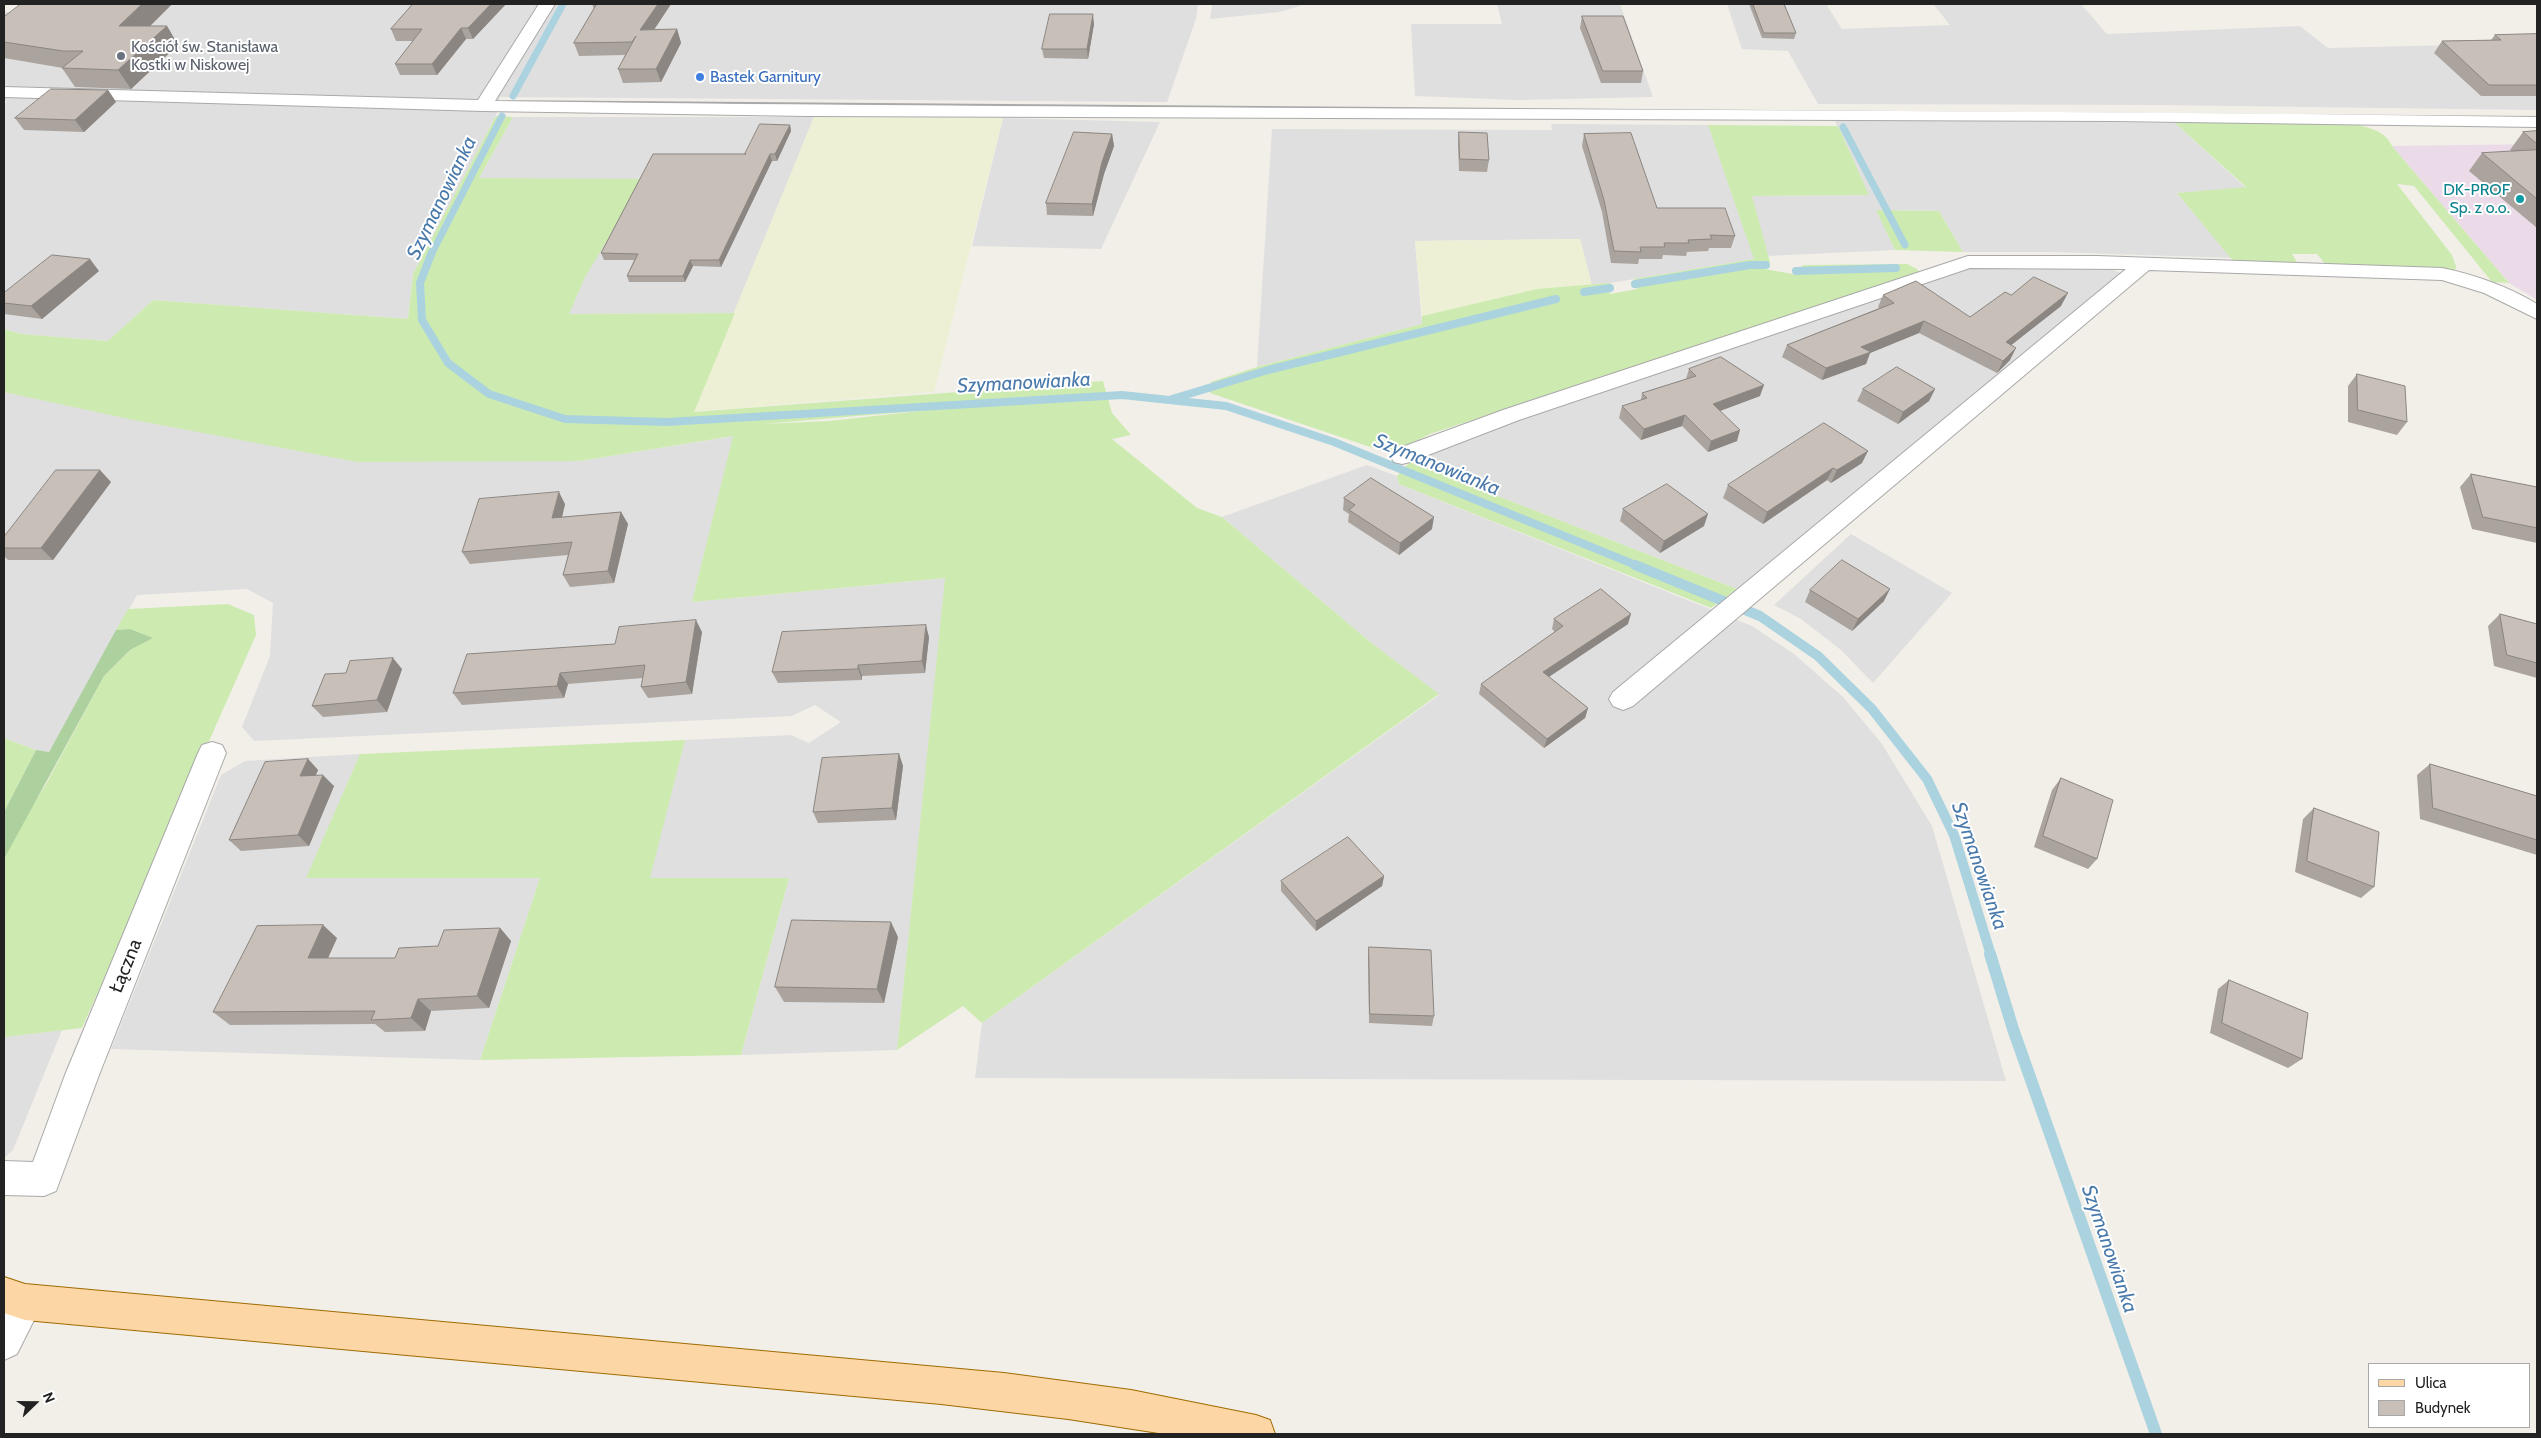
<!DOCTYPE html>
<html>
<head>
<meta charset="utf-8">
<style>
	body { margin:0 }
	#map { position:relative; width:2541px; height:1438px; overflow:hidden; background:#f2efe9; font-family:Cabin,sans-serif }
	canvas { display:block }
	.frame { position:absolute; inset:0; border:5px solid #222; pointer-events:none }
	.legend { position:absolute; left:2368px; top:1363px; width:162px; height:65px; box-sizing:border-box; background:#fff; border:1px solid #a7a7a7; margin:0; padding:6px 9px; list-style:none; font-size:15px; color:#222 }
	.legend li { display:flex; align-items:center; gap:10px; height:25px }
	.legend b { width:25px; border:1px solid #a7a7a7 }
	.north { position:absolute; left:10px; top:1378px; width:50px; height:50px; -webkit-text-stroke:4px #fff; paint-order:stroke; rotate:68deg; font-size:14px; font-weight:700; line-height:20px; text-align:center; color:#222 }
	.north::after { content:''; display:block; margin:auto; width:18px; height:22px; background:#222; clip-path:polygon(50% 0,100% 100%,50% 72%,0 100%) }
</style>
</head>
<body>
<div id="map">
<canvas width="2541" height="1438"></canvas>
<div class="frame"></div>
<ul class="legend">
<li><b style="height:6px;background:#fcd6a4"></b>Ulica</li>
<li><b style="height:14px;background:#c7bfb8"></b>Budynek</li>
</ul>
<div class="north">N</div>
</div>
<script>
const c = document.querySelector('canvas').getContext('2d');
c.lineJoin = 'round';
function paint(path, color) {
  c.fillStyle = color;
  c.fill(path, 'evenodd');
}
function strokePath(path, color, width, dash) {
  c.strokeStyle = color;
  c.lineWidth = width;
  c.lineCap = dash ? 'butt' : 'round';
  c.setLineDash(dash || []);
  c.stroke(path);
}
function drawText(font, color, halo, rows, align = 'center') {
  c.font = font + ' Cabin,sans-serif';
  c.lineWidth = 4;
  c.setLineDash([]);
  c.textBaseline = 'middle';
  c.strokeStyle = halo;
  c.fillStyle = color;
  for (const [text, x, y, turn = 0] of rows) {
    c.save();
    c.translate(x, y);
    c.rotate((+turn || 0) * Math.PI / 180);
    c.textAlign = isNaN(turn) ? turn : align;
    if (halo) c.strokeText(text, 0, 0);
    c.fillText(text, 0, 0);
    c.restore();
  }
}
const residential = new Path2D(`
	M36,4H1198L1196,19L1167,102L500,97L496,116L413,274L408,319L153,300L108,341L21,334L4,329V105L7,101L4,100V12H15Z
	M1212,4H1300V6L1279,12L1210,19Z
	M1497,4H1620L1653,97L1518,100L1415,96L1411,24H1502Z
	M1727,4H1826L1842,29L1950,25L1933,4H2081L2107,34L2300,26L2328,48L2537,43V110L2159,105L1818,104L1788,51L1742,49Z
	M513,117H814L735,313L568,314L585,277L479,178Z
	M1003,118L1160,122L1101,249L972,246Z
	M1834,119L2175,123L2246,188L2177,193L2232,258L2051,252H1963L1939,211L1877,210L1895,250L1767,256L1752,196L1869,195Z
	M1551,124L1708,125L1755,259L1592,286L1580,239L1415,241L1422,324L1257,367L1272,129L1552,130Z
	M1971,267L2108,268L2124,274L1737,589L1410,462L1432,450L1784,327Z
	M4,392L44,399L580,461L734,436L692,602L946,578L897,1050L741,1055L789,878H649L685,740L791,735L809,743L841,722L815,705L792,716L254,741L242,727L270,656L273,603L247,589L137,595L49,752L36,750L4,738Z
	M1367,465L1397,476L1399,484L1752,626L1794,654L1843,697L1882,744L1932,826L2006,1081L975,1078L982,1023L1439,695L1369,641L1222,517Z
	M1851,534L1952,593L1873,683L1841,650L1801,619L1774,605Z
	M360,754L307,878H540L480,1060L111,1049L221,775L245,761Z
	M62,1030L13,1150L4,1158V1037Z`);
const industrial = new Path2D(`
	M2537,144V300L2509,283L2392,146Z`);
const farmland = new Path2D(`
	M814,117L1003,118L934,392L693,412Z
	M1580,239L1592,286L1537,289L1422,316L1415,241Z`);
const grass = new Path2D(`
	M496,116L513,117L479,178L644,179L585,277L569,314L735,313L694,412L1103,381L1112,413L1131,435L1112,439L1197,508L1222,517L1369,641L1439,694L982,1023L963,1006L897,1050L945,578L692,602L733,436L580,461L357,462L129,419L4,392V329L21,334L108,341L153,300L408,319L413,274ZM929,410L829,421L763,424Z
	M2175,123H2352C2368,128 2385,130 2392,146L2509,283L2492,282L2414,186L2397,184L2452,255L2456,266L2455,271L2326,265L2317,254H2292L2298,264L2234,262L2177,193L2246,187Z
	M1708,125L1838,126L1869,195L1752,196L1770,262L1759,268L1798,275L1803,265L1907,264L1917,269L1919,273L1430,434L1391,454L1210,393L1211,382L1257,367L1422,324V316L1537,289L1610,283V294L1637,289L1634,279L1754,259Z
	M1876,210L1939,211L1963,252L1895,250Z
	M1410,462L1737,589L1711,608L1399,484L1397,476Z
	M228,604L254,615L256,635L82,1028L4,1037L5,852L46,784L104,676L130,650L152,638L130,629L116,630L128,609Z
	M4,738L36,750L4,812Z
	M685,740L650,878H789L741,1055L480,1060L540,878H306L360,754Z`);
const forest = new Path2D(`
	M130,629L153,638L130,650L104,676L4,859V812L36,750L49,752L116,630Z`);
const streamFar3 = new Path2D(`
	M513,96L563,4
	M1843,127L1905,245
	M432,253L502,116`);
const streamFar2 = new Path2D(`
	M432,252L420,283L422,320L448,363L489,394L565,419L667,422L1122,395L1226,406L1334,442L1638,566
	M1796,271L1896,268
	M1635,284L1750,265H1766
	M1584,292L1610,288
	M1172,399L1268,370L1556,299`);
const streamFar1 = new Path2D(`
	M1635,565L1760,616L1818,656L1872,709L1927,779L1954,835L1991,955`);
const stream = new Path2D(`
	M1990,954L2013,1029L2156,1434`);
const minor = new Path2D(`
	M539,4H555L495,101C1176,111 1856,107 2537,117V127L2112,121L808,116L483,111L4,97V87L478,100Z
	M1968,256H2097L2442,268C2476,275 2507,286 2537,304V319L2484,293L2442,280L2149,270L1633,706L1623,710L1613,706L1609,699L1613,692L2126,269L1970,268L1519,420L1410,462L1402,464L1394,462L1390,456L1394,450L1503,410Z
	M212,742L222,745L226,753L99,1075L56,1191L44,1196L4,1195V1161L33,1162L65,1075L198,753L202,745Z
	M25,1284L38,1289L43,1302L17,1354L4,1360V1304L12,1289Z`);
const major = new Path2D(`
	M4,1277L25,1284L1004,1373L1131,1390L1256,1415L1270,1420L1275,1434H1165L1068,1419L941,1404L25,1320L4,1313Z`);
const wall = new Path2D(`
	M46,4H172L150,26H167L178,45L131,89L75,87L62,68H63L4,58V17Z
	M413,4H506L473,39H466L437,75H400L395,64L413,41H396L391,29Z
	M592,4H671L654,30L677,29L681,43L661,82L623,83L618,69L625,55L579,56L574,43L594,9Z
	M1749,4H1784L1796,33L1794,39L1762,38Z
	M1582,16L1643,71L1641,83H1601L1580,28Z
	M1094,24L1088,59L1044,58L1042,49Z
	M2537,34V96H2481L2434,53L2442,41L2491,40L2495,35Z
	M108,90L116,102L84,132L24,130L15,118Z
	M790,125L791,131L777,161H772L721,267L693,266L685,282H629L627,276L634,260H604L601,253L745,154Z
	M2537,131V228L2469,171L2482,153L2512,152L2510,150L2523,132Z
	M1459,132L1489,160L1487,172L1459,171L1458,144Z
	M1112,134L1114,146L1104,174L1093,216L1047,215L1046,203Z
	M1584,134L1657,208L1735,236L1731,248H1709L1708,251L1687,252L1686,256L1663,255L1662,259H1639L1638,264L1611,263L1602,212L1582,146Z
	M99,271L42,319L4,314V293Z
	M1883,295L1970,317L2011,295L2061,306L2011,345L2010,360L1997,373L1919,333L1870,353L1866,364L1822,380L1782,357L1787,345L1879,308L1878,307Z
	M1689,369L1760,396L1720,411L1737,441L1708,452L1682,426L1641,440L1619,418L1622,406L1641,400L1642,393L1686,379Z
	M2357,374L2407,422L2397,435L2348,422V386Z
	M1863,389H1935L1929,401L1898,424L1857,401Z
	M1862,463L1831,483L1827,480L1763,524L1723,498L1728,485Z
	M2471,474L2537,487V543L2472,529L2460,487Z
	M111,482L53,560H8L4,556V537Z
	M1344,498L1432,529L1399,555L1348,522L1349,514L1343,510Z
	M565,504L562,517L621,512L628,524L614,583L570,587L563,575L568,555L470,564L462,552Z
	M1623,509L1704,526L1660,553L1620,521Z
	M1810,590L1884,601L1852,631L1805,602Z
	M2500,614L2537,624V678L2494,666L2488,626Z
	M1554,619L1628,624L1549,677L1588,708L1585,718L1544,748L1479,694L1481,684L1555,632L1552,629Z
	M702,632L692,694L648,698L641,687L643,678L568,684L564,698L462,705L453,693L615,644Z
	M929,637L925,673L862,676V680L778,683L772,672Z
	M402,669L387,712L323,717L312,706L346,673Z
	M899,754L903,766L896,820L818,823L813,812Z
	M308,759L318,770L316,775L334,786L309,846L241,851L229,840Z
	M2430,764L2537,796V855L2420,819L2417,775Z
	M2061,778L2097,859L2088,869L2034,847L2052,790Z
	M2314,808L2374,887L2361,898L2295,872L2303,819Z
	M1384,876L1382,886L1316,931L1281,891V881Z
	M500,928L511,941L489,1008L431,1011L425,1031L385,1032L375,1024L230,1025L213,1012L337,938L328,958H395Z
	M898,937L884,1003L784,1002L775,987Z
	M1369,947L1434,1016L1432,1026L1369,1023L1368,957Z
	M2229,980L2302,1059L2288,1068L2210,1033L2218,989Z`);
const shadedWall = new Path2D(`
	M142,4H172L132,44L119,26Z
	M491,4H506L473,39L468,28Z
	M658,4H671L645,43L640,30Z
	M1093,14L1094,24L1088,59L1087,49Z
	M167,26L178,45L131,89L118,70Z
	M461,28L466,39L437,75L432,64Z
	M677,29L681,43L661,82L656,69Z
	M108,90L116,102L84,132L75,120Z
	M790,125L791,131L777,161L775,154Z
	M1112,134L1114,146L1104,174L1093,216L1092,204L1102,162Z
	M770,154L772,161L721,267L719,260Z
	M90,259L99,271L42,319L31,306Z
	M690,260L693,266L685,282L683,276Z
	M2068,293L2061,306L2000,354L2006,342Z
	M1924,321L1919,333L1870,353L1866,364L1822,380L1826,368L1861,347Z
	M2016,348L2010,360L1997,373L2003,361Z
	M1764,385L1760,396L1709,415L1713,404Z
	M1935,389L1929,401L1898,424L1903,412Z
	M1685,415L1682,426L1641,440L1644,429Z
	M1740,430L1737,441L1708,452L1711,441Z
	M1868,451L1862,463L1831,483L1837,470Z
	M1833,468L1827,480L1763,524L1767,512Z
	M100,470L111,482L53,560L41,548Z
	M559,492L565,504L559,530L552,518Z
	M621,512L628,524L614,583L608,571Z
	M1708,514L1704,526L1660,553L1664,541Z
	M1434,517L1432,529L1399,555L1400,543Z
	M1890,589L1884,601L1852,631L1858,619Z
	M1631,614L1628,624L1541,682L1543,672Z
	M696,620L702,632L692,694L686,682Z
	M926,625L929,637L925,673L922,661Z
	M393,658L402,669L387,712L377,700Z
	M858,665L862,676V680L858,669Z
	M560,673L568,684L564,698L557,686Z
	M1588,708L1585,718L1544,748L1547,739Z
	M899,754L903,766L896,820L892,808Z
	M308,759L318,770L310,788L300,776Z
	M323,775L334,786L309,846L298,835Z
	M1384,876L1382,886L1316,931V921Z
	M891,922L898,937L884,1003L877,989Z
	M323,925L337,938L322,971L308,958Z
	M500,928L511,941L489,1008L477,996Z
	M418,999L431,1011L425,1031L411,1018Z`);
const building = new Path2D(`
	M21,4H142L119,26H167L118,70L62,68L83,51H63L4,42V17Z
	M413,4H491L468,28H461L432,64H395L422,29H391Z
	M597,4H658L640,30L677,29L656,69H618L636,36L632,42L574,43Z
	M1753,4H1784L1796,33H1764Z
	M1050,14H1093L1087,49H1042Z
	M1582,16H1623L1643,71H1603Z
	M2537,34V85H2489L2442,41L2501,40L2495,35Z
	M51,89L108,90L75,120L15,118Z
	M760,124L790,125L775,154H770L719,260H690L683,276H627L638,254L601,253L653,154H746H745Z
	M2537,131V144L2523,132Z
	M1074,132L1112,134L1102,162L1092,204L1046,203Z
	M1459,132L1487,133L1489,160L1460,159Z
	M1631,133L1657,208H1725L1735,236L1710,235L1712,239L1688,240L1689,243H1664L1665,247H1640L1641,252L1614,251L1604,200L1584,134Z
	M2537,150V199L2482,153Z
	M52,255L90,259L31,306L4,303V293Z
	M2034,277L2068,293L2006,342L2016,348L2003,361L1924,321L1861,347L1871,352L1826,368L1787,345L1894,303L1883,295L1916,281L1970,317L2005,292L2011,295Z
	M1721,357L1764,385L1713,404L1740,430L1711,441L1685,415L1644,429L1622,406L1647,398L1642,393L1696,376L1689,369Z
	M1897,367L1935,389L1903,412L1863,389Z
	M2357,374L2405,386L2407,422L2358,410Z
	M1824,423L1868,451L1837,470L1833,468L1767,512L1728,485Z
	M56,470H100L41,548H4V537Z
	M2471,474L2537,487V528L2483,517Z
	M1371,478L1434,517L1400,543L1349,510L1355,505L1344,498Z
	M1667,484L1708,514L1664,541L1623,509Z
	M559,492L552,518L621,512L608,571L563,575L572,542L462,552L479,499Z
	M1842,560L1890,589L1858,619L1810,590Z
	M1601,589L1631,614L1543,672L1588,708L1547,739L1481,684L1563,626L1554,619Z
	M2500,614L2537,624V663L2507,655Z
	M696,620L686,682L641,687L645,665L560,673L557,686L453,693L467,654L615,644L619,627Z
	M926,625L922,661L858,665V669L772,672L782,632Z
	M393,658L377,700L312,706L325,674L346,673L350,661Z
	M899,754L892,808L813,812L822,758Z
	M308,759L300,776L323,775L298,835L229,840L265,762Z
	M2430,764L2537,796V840L2433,808Z
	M2061,778L2113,800L2097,859L2043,836Z
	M2314,808L2379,832L2374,887L2307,861Z
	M1348,837L1384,876L1316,921L1281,881Z
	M792,920L891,922L877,989L775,987Z
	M323,925L308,958H395L399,948L438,946L444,930L500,928L477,996L418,999L411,1018L371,1020L375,1011L213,1012L257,926Z
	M1369,947L1431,950L1434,1016L1370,1014Z
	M2229,980L2308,1013L2302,1059L2222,1023Z`);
const markers = [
	[121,56,5,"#6b7280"],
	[700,77,5,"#3f7fe0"],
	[2520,199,5,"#0f9aa8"]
];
const farWorshipnames = [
	["Kościół św. Stanisława",131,47],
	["Kostki w Niskowej",131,65]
];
const farShopnames = [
	["Bastek Garnitury",710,77]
];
const farCulturenames = [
	["DK-PROF",2510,190],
	["Sp. z o.o.",2510,208]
];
const streetNames = [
	["Łączna",126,966,-68]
];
const waterNames = [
	["Szymanowianka",442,198,-64],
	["Szymanowianka",1024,383,-3],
	["Szymanowianka",1437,465,22],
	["Szymanowianka",1979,866,71],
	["Szymanowianka",2109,1249,71]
];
paint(residential, '#e0dfdf');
paint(industrial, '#ebdbe8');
paint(farmland, '#eef0d5');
paint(grass, '#cdebb0');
paint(forest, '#add19e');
strokePath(streamFar3, '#aad3df', 7);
strokePath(streamFar2, '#aad3df', 8);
strokePath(streamFar1, '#aad3df', 10);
strokePath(stream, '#aad3df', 12);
strokePath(minor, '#a9a9a9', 2);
strokePath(major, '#a06b00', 2);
paint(minor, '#fff');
paint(major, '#fcd6a4');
paint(wall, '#aba49e');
paint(shadedWall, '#8b8681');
paint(building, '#c7bfb8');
strokePath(building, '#8b8681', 1);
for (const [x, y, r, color] of markers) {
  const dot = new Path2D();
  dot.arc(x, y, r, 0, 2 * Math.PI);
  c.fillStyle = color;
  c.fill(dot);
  strokePath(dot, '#fff', 2);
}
drawText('16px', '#5b616d', '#fff', farWorshipnames, 'left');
drawText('16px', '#366cbe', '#fff', farShopnames, 'left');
drawText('16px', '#0d838f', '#fff', farCulturenames, 'right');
drawText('19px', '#222', '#fff', streetNames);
drawText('italic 20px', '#4a7aab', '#fff', waterNames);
</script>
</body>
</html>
